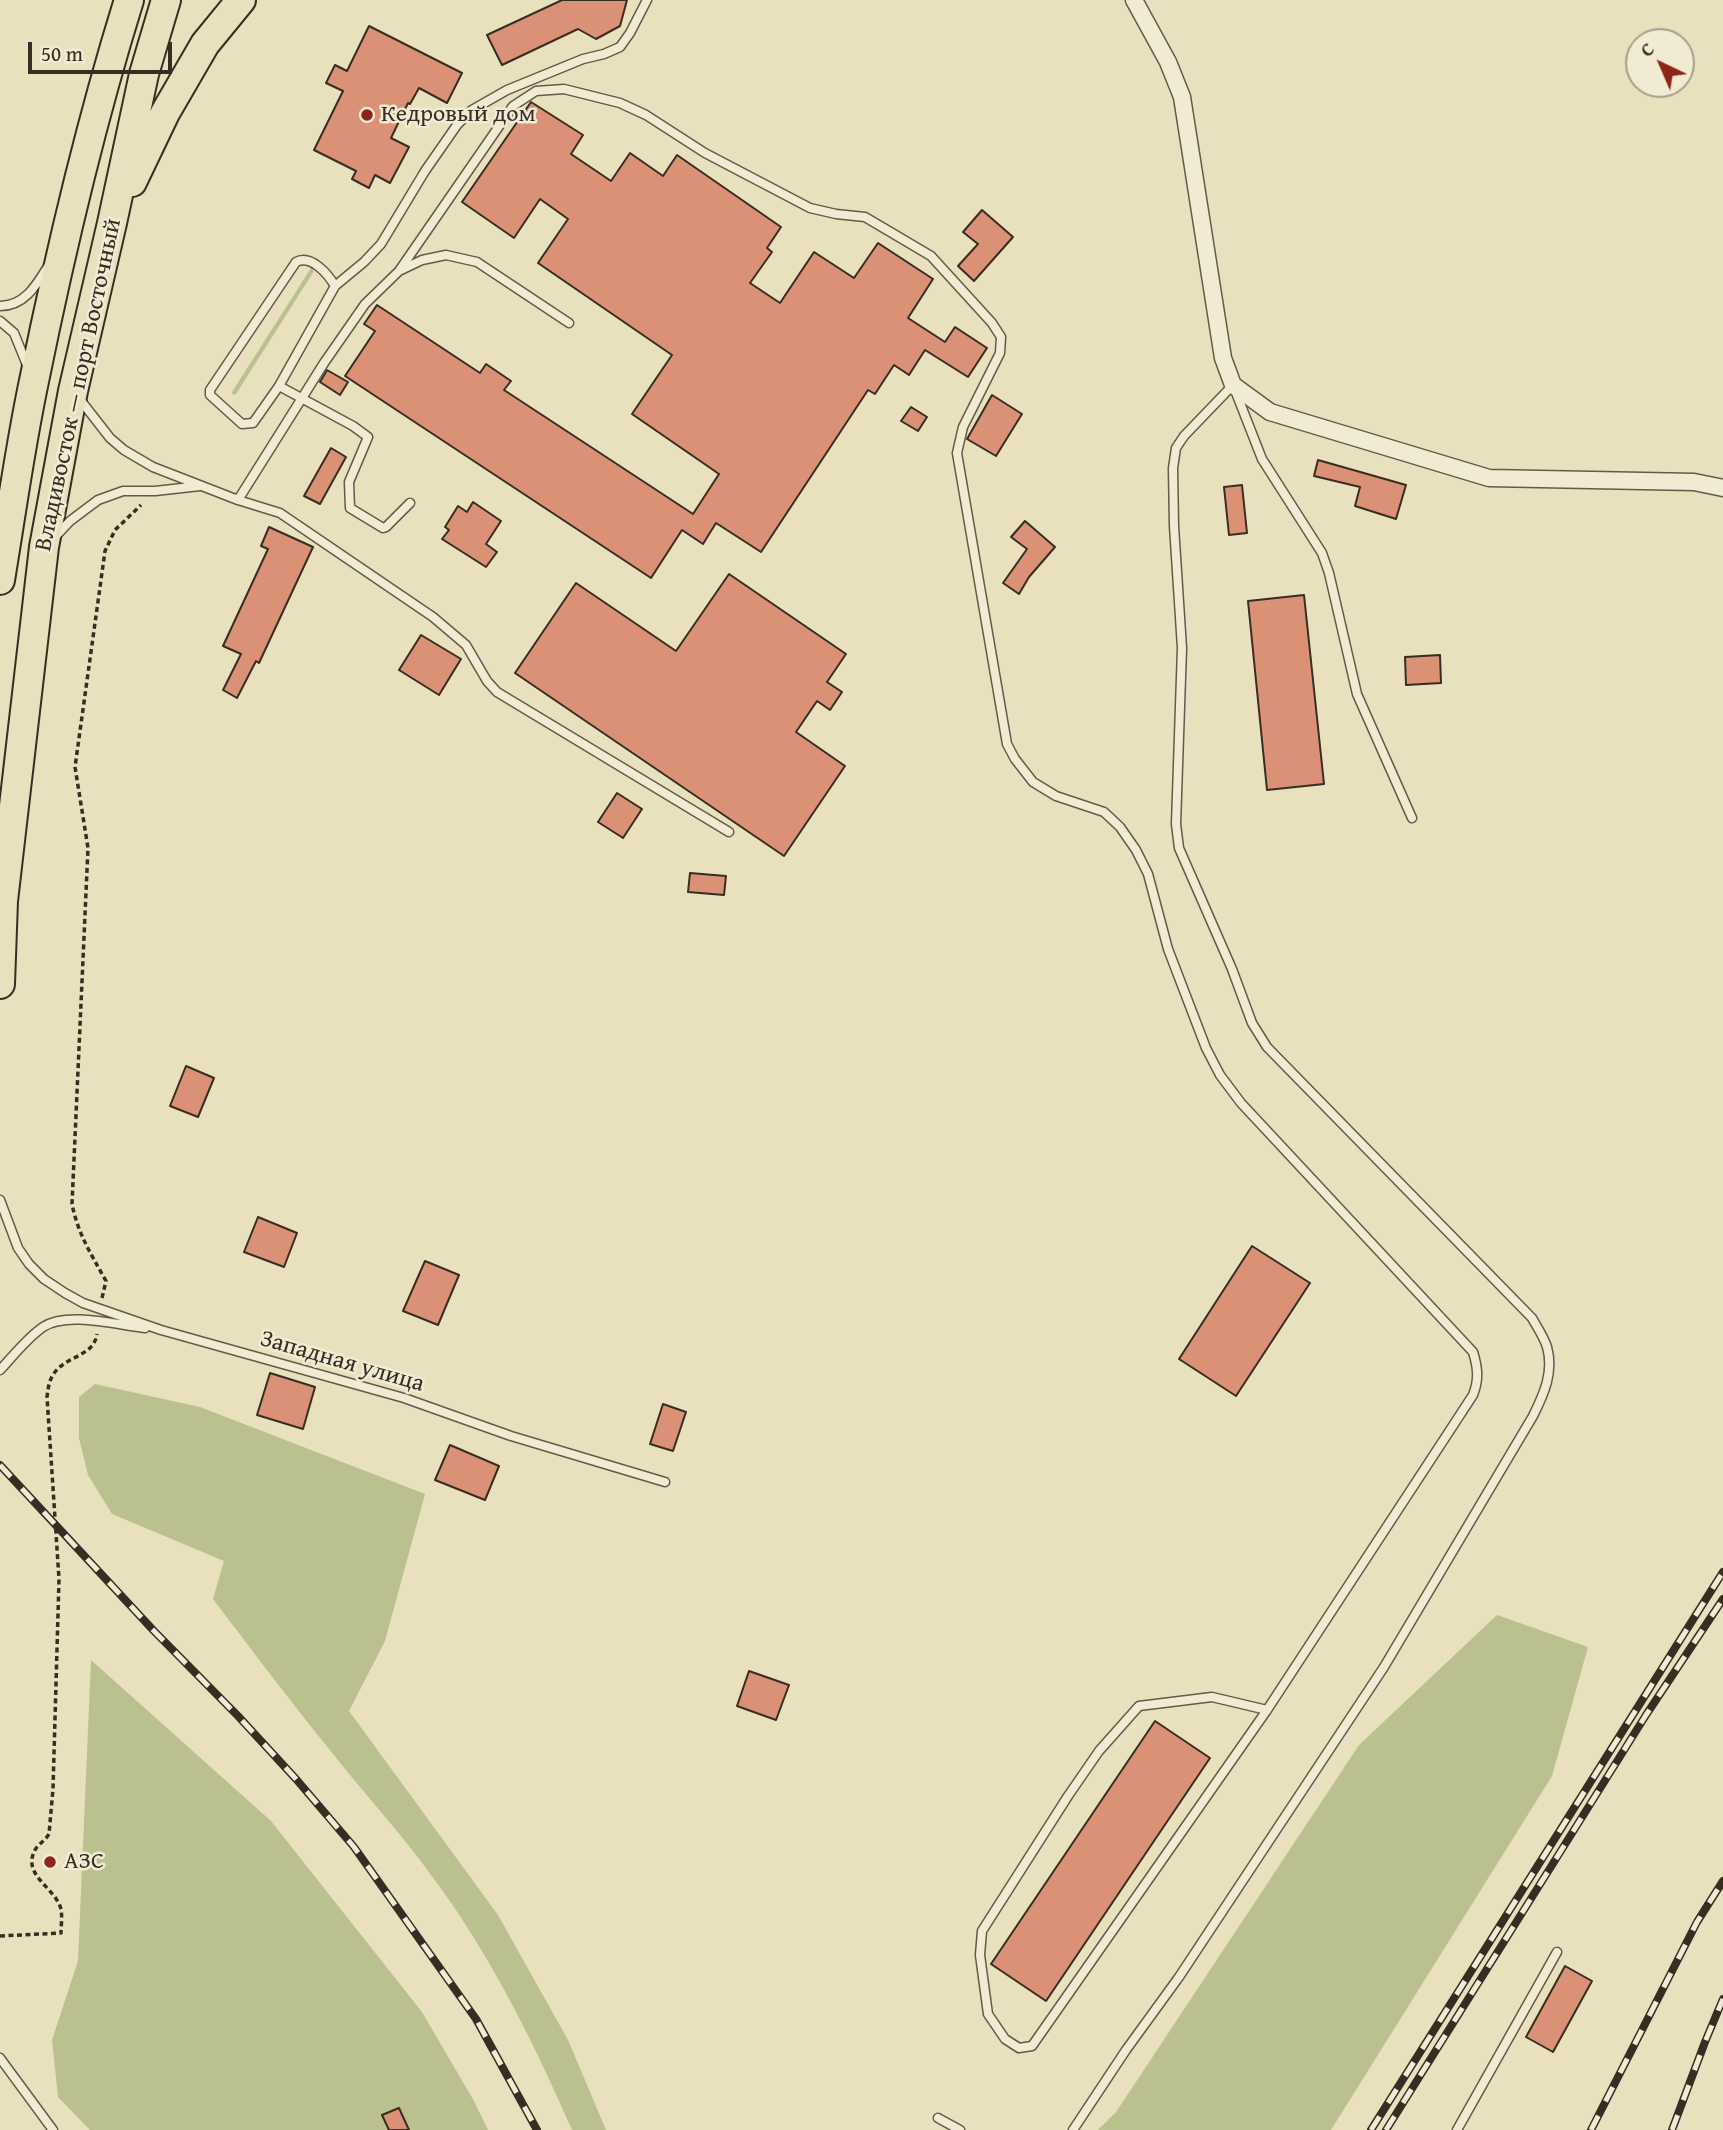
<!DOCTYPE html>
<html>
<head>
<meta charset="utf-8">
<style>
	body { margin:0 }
	#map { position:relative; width:1723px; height:2130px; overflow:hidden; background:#e9e0bd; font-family:"Gentium Book Plus",serif }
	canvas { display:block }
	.north { position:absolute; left:1625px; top:28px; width:70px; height:70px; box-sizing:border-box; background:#f1ebd4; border:2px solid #a79f8d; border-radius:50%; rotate:316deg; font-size:19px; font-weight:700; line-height:28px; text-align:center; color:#372d23 }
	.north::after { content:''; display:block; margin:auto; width:24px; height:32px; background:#8f2418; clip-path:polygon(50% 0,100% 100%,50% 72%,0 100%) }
	.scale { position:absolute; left:28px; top:42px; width:144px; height:32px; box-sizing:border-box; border:4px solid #372d23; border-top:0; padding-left:9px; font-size:21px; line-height:24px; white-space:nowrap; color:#372d23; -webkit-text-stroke:5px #f1ebd4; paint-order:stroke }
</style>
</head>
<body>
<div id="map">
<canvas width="1723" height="2130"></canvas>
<div class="north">С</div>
<div class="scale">50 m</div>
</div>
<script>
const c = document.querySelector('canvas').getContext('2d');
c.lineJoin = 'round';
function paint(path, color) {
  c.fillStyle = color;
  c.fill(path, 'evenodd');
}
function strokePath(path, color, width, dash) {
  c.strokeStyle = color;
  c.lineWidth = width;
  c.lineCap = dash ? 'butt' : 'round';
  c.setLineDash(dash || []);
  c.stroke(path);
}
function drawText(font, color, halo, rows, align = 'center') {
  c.font = font + ' "Gentium Book Plus",serif';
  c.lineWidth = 5;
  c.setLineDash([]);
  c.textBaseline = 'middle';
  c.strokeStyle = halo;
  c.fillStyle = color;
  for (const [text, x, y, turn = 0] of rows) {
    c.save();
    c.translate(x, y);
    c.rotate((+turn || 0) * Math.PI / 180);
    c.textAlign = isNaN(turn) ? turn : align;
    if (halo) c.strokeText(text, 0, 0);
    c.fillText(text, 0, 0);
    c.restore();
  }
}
const green = new Path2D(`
	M311,268L314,271L236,394L233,395L232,392Z
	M95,1384L200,1407L425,1494L385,1641L349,1711L498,1915L568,2040L606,2130H572C534,2043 491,1956 434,1879C404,1837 369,1799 337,1759C294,1706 254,1653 213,1599L224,1561L112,1514L88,1475L79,1438V1397Z
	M1497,1615L1588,1647L1552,1776L1331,2130H1098L1116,2112L1359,1745Z
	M91,1660L271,1821L422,2012L474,2101L488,2130H90L58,2097L52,2040L78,1961Z`);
const building = new Path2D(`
	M562,0H627L620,26L596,39L578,29L502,65L487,35Z
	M369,26L462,73L447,103L419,88L410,104L408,103L391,138L409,147L390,183L375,175L369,188L352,179L356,171L314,150L343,91L326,83L335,65L347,71Z
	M531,102L583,135L571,154L611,181L630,153L663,176L677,155L781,227L767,248L772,252L750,283L780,303L814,252L854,278L878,243L933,279L908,318L945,342L955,327L987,348L968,377L925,350L909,375L894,365L875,394L868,390L761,552L716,523L703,544L682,530L651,578L345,376L375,331L364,324L377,305L480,373L486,364L511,381L504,390L693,514L719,474L632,414L672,355L538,263L568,219L540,199L514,238L462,202Z
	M982,210L1013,237L974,281L958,266L978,244L963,232Z
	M327,370L348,382L340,395L320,382Z
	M992,395L1022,414L996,456L967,439Z
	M911,407L927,417L918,431L901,421Z
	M331,448L346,457L320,504L304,496Z
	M1318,460L1406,485L1396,519L1355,506L1360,487L1314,476Z
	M1242,485L1247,533L1229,535L1224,487Z
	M473,502L501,521L486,544L497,552L486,567L442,539L449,530L445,527L458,506L467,512Z
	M1025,521L1055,547L1029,577L1019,594L1003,583L1027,549L1011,537Z
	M269,527L313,547L259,663L256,661L237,698L223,690L241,654L223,646L268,549L261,546Z
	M729,574L846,654L827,682L842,692L830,710L817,701L796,732L845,766L784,856L515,673L576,583L676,651Z
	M1304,595L1324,784L1267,790L1248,601Z
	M421,635L461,659L439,695L399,670Z
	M1440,655L1441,683L1406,685L1405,657Z
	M617,793L642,809L623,838L598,822Z
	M690,873L726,876L724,895L688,892Z
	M186,1066L214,1078L198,1117L170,1106Z
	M258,1217L297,1233L284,1267L244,1252Z
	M1252,1246L1310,1283L1236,1396L1179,1359Z
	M425,1261L459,1275L438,1325L403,1311Z
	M270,1373L315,1387L303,1429L257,1415Z
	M663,1404L686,1412L673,1451L650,1444Z
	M450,1445L499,1466L485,1500L435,1480Z
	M749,1671L789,1685L776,1720L737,1706Z
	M1155,1721L1210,1758L1046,2001L991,1964Z
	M1565,1966L1592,1981L1553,2052L1526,2037Z
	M399,2108L409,2130H389L382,2115Z`);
const path = new Path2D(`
	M102,1298L106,1281C91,1254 78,1234 72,1204L88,848L75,767L105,551L115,530L141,505
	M0,1936L61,1933C61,1925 63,1914 60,1906C52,1886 22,1874 35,1850C38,1844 45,1841 49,1834L53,1789L59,1579L47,1397C48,1389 49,1381 53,1375C64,1356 94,1357 97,1334`);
const lane = new Path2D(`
	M399,271L513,106L536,91L564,89L620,103L646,115L705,153L810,208L836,214L865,217L931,256L992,323L1001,337L1000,353L963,427L957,453L1007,744L1015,759L1033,782L1056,796L1104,812L1120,827L1136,850L1148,874L1168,949L1206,1048L1220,1075L1241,1103L1473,1352C1478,1368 1479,1380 1473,1395L1267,1710L1032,2046L1019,2048L1005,2039L988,2014L980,1955L982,1931L1068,1796L1099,1751L1139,1706L1212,1697L1267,1710
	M335,286L364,262L381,244L425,171L457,125L472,110L507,90L583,59L604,54L620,47L630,33L647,0
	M0,306C24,306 36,286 47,268
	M0,321L14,333L27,365
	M279,386L335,286C328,274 311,254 296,262L210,390V395L242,424L253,423L279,386L353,426L368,437L349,482L350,508L383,528L386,527L410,503
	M78,397L110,438L124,450L153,467L238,500L280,513L433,617L466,645L487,681L497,692L729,832
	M238,500L324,363L365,304L399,271L422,260L446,255L477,262L569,323
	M54,538L70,521L98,500L123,491H155L200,486
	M0,1200L18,1248L29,1264L44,1279L65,1293L83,1303L161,1330L404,1398L511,1436L665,1482
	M0,1370C14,1355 27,1338 43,1327C67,1311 117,1325 145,1328
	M0,2058L53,2130
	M938,2118L960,2130
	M1073,2130L1126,2050L1179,1977L1384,1667L1533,1416C1544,1394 1554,1372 1547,1347C1544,1337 1537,1327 1532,1318L1267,1047L1252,1023L1232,969L1179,848L1176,824L1182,648L1174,526L1173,468L1176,448L1184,436L1233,385L1262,459L1322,553L1329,573L1357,694L1412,818
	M1457,2130L1557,1952`);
const street = new Path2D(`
	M1134,0L1168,62L1182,97L1223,358L1233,385L1270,412L1489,478L1694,482L1723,488`);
const highway = new Path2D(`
	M132,182L165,113L205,44L241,0
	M0,580C11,514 20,447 34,381C60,253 90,125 129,0
	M0,984L3,901L44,547L73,391L112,223L144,74L166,0`);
const rail = new Path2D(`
	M0,1465L154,1631L238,1716L296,1779L354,1847L476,2019L537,2130
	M1371,2130L1723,1572
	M1386,2130L1646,1715L1723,1599
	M1591,2130L1697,1922L1723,1881
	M1672,2130L1705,2042L1723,1999`);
const markers = [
	[367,115,7,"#8f2418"],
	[50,1862,7,"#8f2418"]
];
const poiNames = [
	["Кедровый дом",381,115],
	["АЗС",64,1862]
];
const streetNames = [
	["Владивосток — порт Восточный",79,385,-78],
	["Западная улица",342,1362,16]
];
paint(green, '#bbc18e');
paint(building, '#da9175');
strokePath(building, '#372d23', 2);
strokePath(lane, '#645a4a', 11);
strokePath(street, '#645a4a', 19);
strokePath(highway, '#372d23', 32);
strokePath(path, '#372d23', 3.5, [5, 3.5]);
strokePath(lane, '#f1ebd4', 8);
strokePath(street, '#f1ebd4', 16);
strokePath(highway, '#e9e0bd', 28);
strokePath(rail, '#372d23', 8);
strokePath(rail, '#f1ebd4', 5, [16]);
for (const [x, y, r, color] of markers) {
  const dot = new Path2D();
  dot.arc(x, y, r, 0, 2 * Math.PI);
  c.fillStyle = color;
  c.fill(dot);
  strokePath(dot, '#f1ebd4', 2.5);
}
drawText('24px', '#372d23', '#f1ebd4', poiNames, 'left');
drawText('24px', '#372d23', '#f1ebd4', streetNames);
</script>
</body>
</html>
